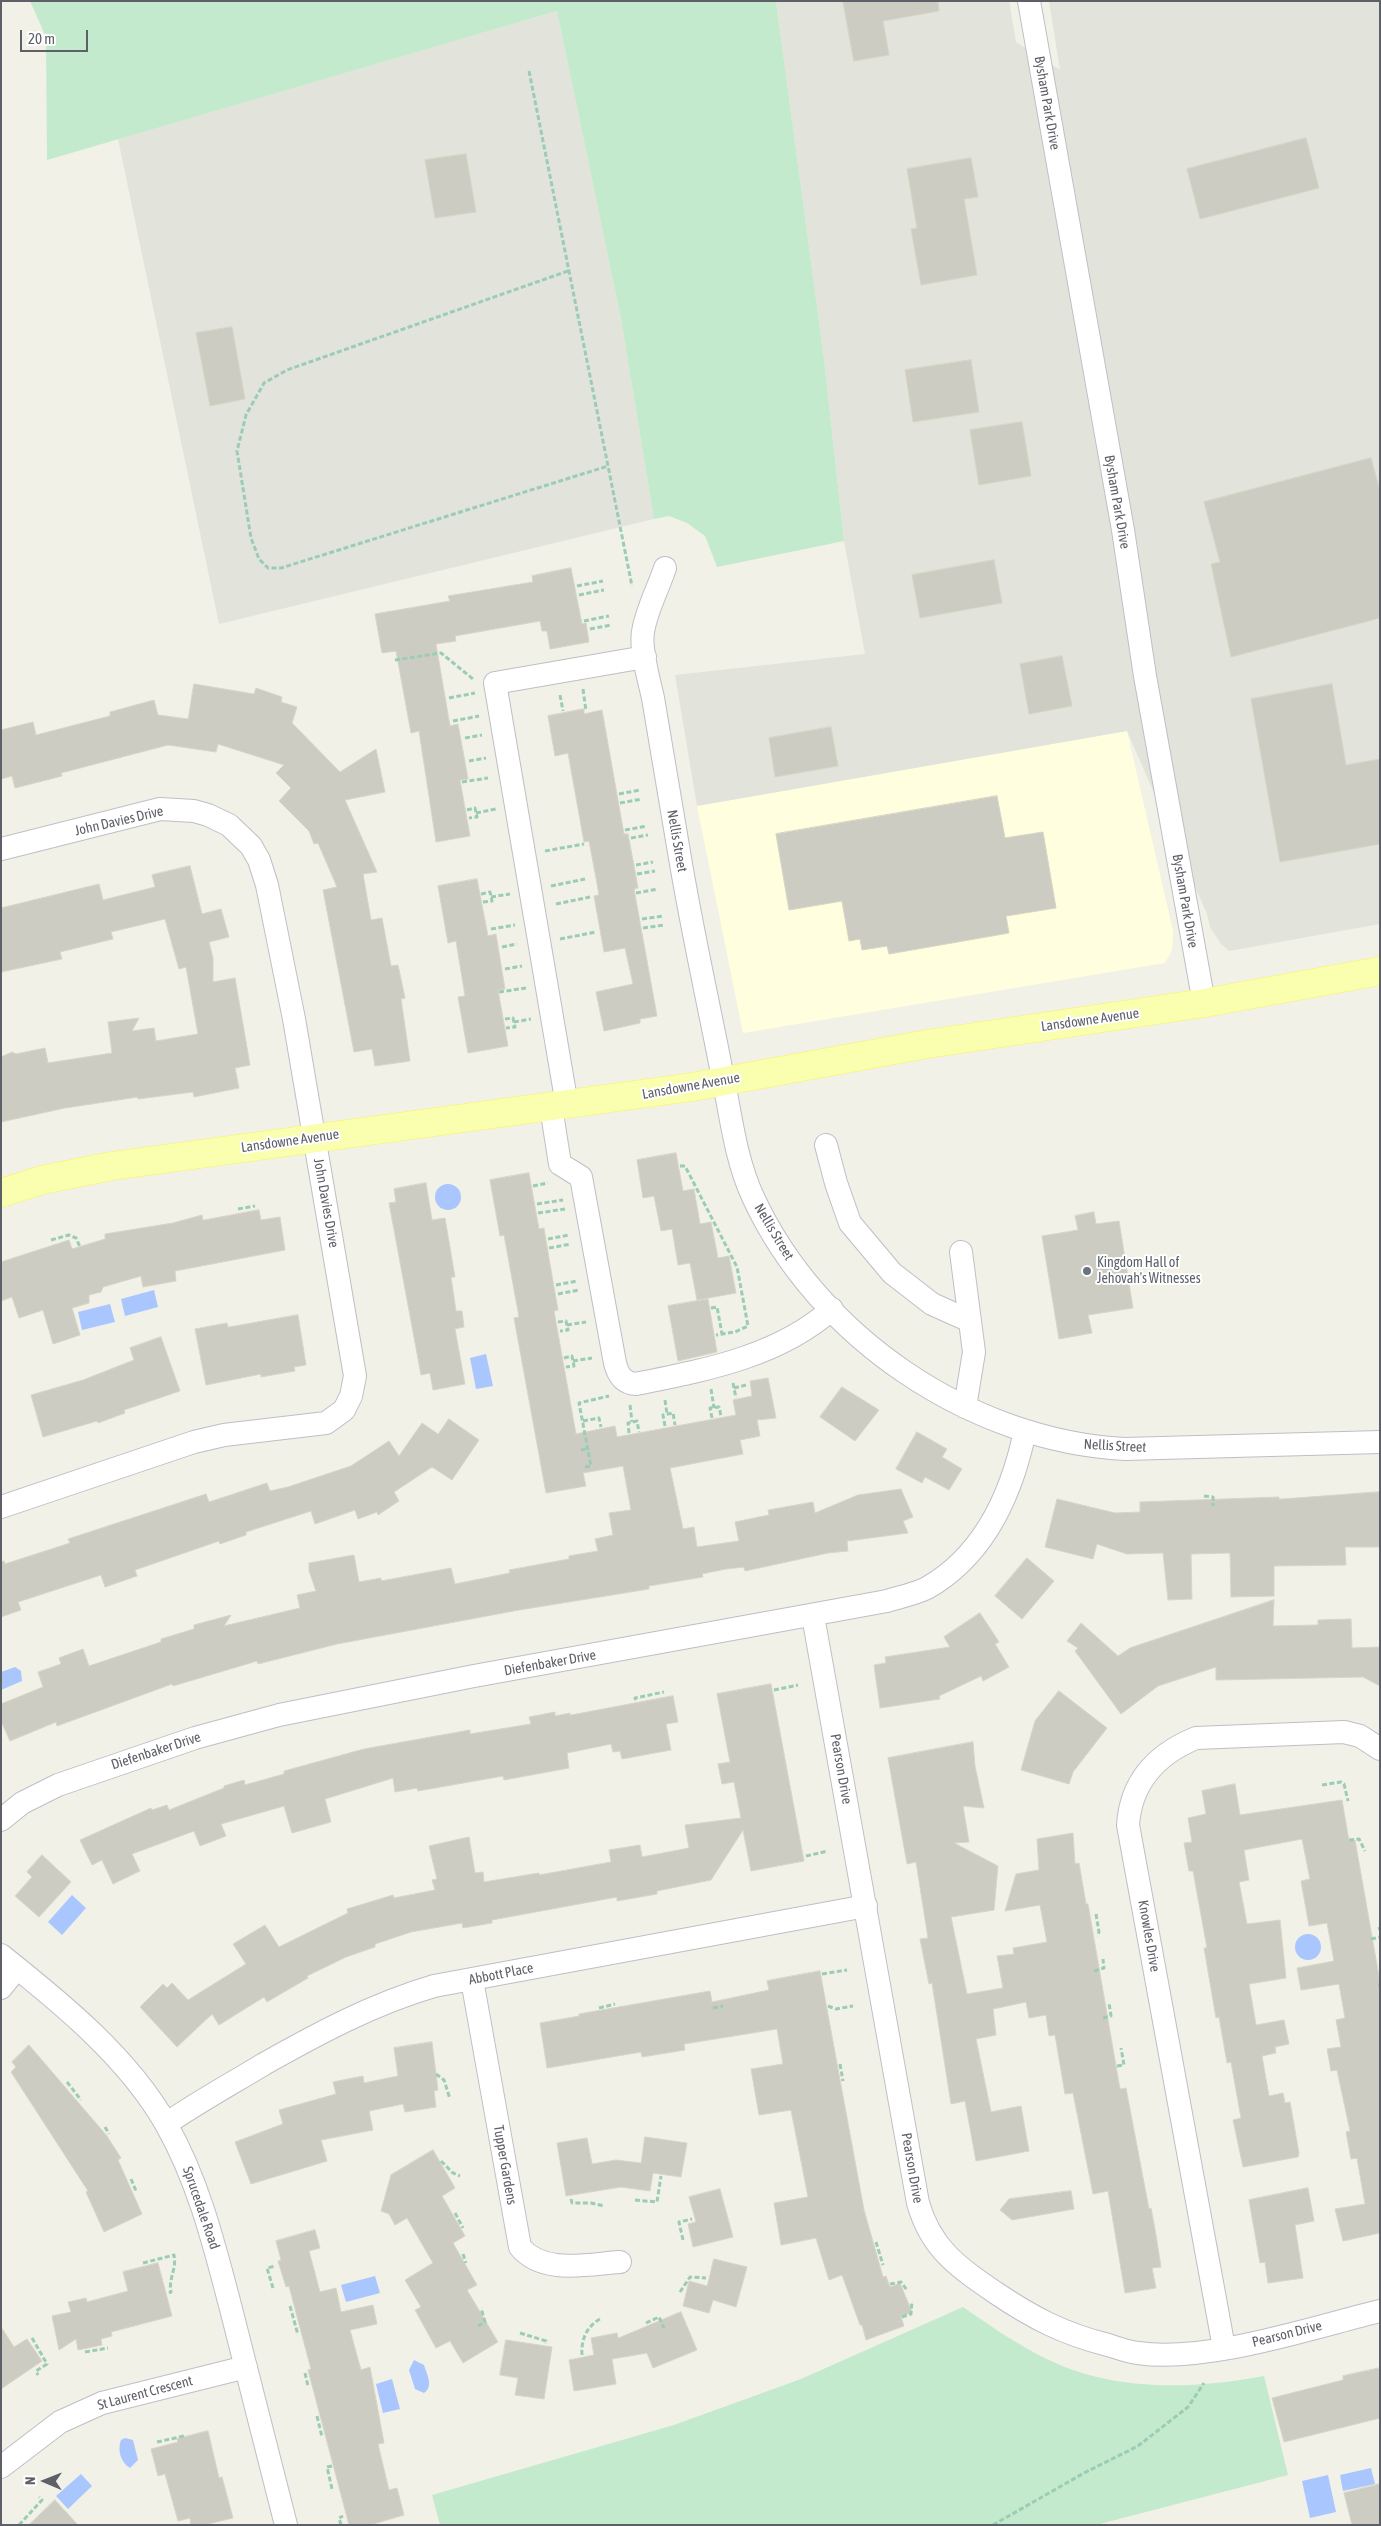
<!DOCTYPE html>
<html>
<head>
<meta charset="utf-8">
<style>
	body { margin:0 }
	#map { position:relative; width:1381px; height:2526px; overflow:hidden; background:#f1f1e7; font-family:"Asap Condensed",sans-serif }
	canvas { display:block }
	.frame { position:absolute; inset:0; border:2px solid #5e6068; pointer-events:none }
	.north { position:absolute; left:20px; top:2456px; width:50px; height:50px; -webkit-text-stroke:4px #fff; paint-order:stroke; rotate:271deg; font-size:14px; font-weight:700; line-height:20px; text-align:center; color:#5e6068 }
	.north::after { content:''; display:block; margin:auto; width:18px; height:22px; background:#5e6068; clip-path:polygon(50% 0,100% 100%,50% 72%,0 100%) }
	.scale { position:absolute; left:20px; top:30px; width:68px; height:22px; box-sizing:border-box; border:2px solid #5e6068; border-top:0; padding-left:6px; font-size:15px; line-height:18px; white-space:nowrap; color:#5e6068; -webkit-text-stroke:4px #fff; paint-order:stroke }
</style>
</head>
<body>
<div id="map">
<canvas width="1381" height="2526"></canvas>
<div class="frame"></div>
<div class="north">N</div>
<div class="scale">20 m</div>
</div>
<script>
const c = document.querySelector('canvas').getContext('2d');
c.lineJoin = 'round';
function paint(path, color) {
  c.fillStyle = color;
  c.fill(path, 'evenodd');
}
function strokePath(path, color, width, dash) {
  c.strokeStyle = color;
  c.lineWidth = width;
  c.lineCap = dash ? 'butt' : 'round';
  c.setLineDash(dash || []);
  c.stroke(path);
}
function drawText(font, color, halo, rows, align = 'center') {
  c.font = font + ' "Asap Condensed",sans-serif';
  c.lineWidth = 4;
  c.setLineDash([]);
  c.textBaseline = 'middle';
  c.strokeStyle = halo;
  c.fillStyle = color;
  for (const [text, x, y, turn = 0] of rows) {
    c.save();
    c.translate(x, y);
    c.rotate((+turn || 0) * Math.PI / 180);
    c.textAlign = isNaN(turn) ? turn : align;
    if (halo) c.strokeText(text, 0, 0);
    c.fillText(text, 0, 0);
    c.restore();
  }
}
const commercial = new Path2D(`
	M1127,731L1173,931L1172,950L1165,963L743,1033L697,806Z`);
const industrial = new Path2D(`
	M776,1H1009L1016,42L1060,70L1049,1H1380V924L1229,951L1221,944L1210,927L1207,914L1127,731L697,806L675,675L865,654L844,541L824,359Z
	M557,11L621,319L654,519L219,624L118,139Z`);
const green = new Path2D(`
	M30,1H776L824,359L844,541L717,567L705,536L687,523L669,516L654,519L621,319L557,11L47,160L46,37Z
	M963,2307C992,2327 1019,2346 1051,2361C1117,2392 1195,2389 1264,2376L1288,2475L1096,2525H440L432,2495L674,2425L801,2379Z`);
const water = new Path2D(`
	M435 1197a13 13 0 1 1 26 0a13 13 0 1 1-26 0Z
	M154,1290L158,1307L125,1316L121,1299Z
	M110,1304L115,1322L82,1330L78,1312Z
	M486,1354L493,1386L476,1389L470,1358Z
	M15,1667L21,1671L22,1681L1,1690V1672Z
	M72,1895L86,1908L62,1935L48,1922Z
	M1295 1947a13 13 0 1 1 26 0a13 13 0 1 1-26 0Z
	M375,2276L380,2293L346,2302L341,2285Z
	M414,2360L424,2365C427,2375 434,2386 424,2393L415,2389L409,2370Z
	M392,2379L400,2409L383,2413L376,2384Z
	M125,2438L133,2440L138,2460L130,2468C121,2463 117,2450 121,2440Z
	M1371,2468L1375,2484L1343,2491L1340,2475Z
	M81,2474L92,2486L68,2509L56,2496Z
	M1328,2475L1336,2512L1310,2518L1302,2481Z`);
const building = new Path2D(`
	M843,1H938L939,11L883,21L889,55L854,61Z
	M1306,138L1319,188L1200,219L1187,169Z
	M466,154L476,212L435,218L425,160Z
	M971,158L978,197L964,199L977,275L921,285L911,229L917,228L907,169Z
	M232,327L245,399L210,406L196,333Z
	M971,360L979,412L913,422L905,370Z
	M1022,422L1031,476L979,485L970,430Z
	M1371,458L1380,491V618L1231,657L1211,564L1220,562L1204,502Z
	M994,560L1002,603L920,618L912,575Z
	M571,568L582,624L586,623L589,642L550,649L547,631H542L540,621L455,636L456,641L436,644L450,726L458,724L465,762L468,779L460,780L470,836L436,842L419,731L411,733L396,651L382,653L375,614L450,601L448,596L533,582L532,576Z
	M1062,656L1072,706L1029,714L1020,664Z
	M194,684L254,694L256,688L282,697L281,702L297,707L292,723L340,772L376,749L385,792L345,800L377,872L363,874L371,920L382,918L391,966L398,965L405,998L401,999L410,1061L375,1066L372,1049L354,1052L323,890L337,887L318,843L314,844L309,831L279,801L291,788L276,773L284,765L218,744L216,752L168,745L61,773L62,776L15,788L12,776L1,779V730L33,722L36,735L110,716V712L154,700L158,715L188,719Z
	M1332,684L1346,765L1380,759V844L1280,862L1251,699Z
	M584,709V714L602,710L624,834H628L635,871L638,888L634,889L657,1016L640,1019V1023L604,1031L596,992L633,984L625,948L604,952L594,896L599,895L596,878L589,841L584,842L568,753L555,756L548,716Z
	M831,727L838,766L775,777L769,738Z
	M997,796L1005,838L1043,832L1056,908L1006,916L1009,933L889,954L887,946L862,950L860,939L849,941L842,901L789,910L776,834Z
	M190,866L202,914L221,909L229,937L209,942L213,958V982L235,978L250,1065L235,1068L239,1088L194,1097L193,1092L138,1099V1097L65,1108L1,1122V1057L12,1052L16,1054L45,1048L48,1063L112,1053L108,1022L139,1018L132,1031L154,1028L156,1041L198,1034L186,967L179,969L165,919L111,932L113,939L60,952L62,959L1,972V908L99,884L103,900L155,887L152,875Z
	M477,879L488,936L496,934L505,989L498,990L508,1046L468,1053L458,997L465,996L456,941L448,943L438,886Z
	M676,1153L683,1191L694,1189L700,1224L711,1222L718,1258L729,1256L736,1293L697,1300L690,1263L678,1265L672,1229L661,1231L654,1196L643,1198L637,1160Z
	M529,1173L539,1229L544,1228L550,1264L558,1310L554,1311L576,1434L615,1426L617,1437L736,1415L733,1400L752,1396L750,1381L768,1378L776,1418L757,1420L760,1436L740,1440L743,1454L670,1468L683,1529L694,1527L697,1547L739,1541L735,1522L769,1515L768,1510L813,1502L815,1513L858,1495L901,1489L913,1517L903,1521L908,1533L847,1541L848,1551L828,1553L745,1571L744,1567L726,1569L702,1574L703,1577L649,1586V1589L519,1610L337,1644L258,1664L257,1661L173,1686L172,1684L57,1726L56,1722L10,1741L1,1721V1704L43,1687L38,1672L61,1664L59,1658L83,1649L89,1666L161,1642V1639L194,1629V1625L231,1615L224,1626L300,1608L297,1595L316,1591L309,1571V1563L354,1555L359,1582L381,1578V1581L451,1568L455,1584L510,1573L509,1570L569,1559V1556L598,1551L595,1539L613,1535L609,1513L631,1510L623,1466L583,1473L586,1486L546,1493L514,1318L519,1317L504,1235L500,1236L490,1180Z
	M426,1183L432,1220L445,1218L455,1277H451L456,1311H462L464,1327L455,1329L465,1384L433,1390L430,1373L421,1375L389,1203L396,1202L394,1189Z
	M259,1210L261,1220L280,1217L285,1250L175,1271L176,1281L143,1287L141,1276L103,1287L101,1292L89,1295V1303L72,1308L80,1335L53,1344L43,1310L19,1318L12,1297L1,1301V1262L69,1240L72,1249L105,1239V1234L173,1223L202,1215L203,1220Z
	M1094,1212L1096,1224L1119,1221L1133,1308L1088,1315L1092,1333L1059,1339L1042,1236L1078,1230L1075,1216Z
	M708,1299L717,1352L678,1361L668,1306Z
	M298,1315L306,1365L294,1367L295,1371L261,1377V1374L206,1385L195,1329L227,1323L228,1327Z
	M161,1337L180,1391L124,1410L125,1413L98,1423L97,1421L43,1437L31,1395L83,1380L134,1360L130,1348Z
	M842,1387L879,1410L855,1441L820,1417Z
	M449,1419L479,1440L452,1480L432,1467L394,1492L399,1501L378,1515L377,1512L358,1519L355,1510L315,1524L311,1511L246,1532V1535L220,1544L219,1541L135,1570L137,1576L105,1587L101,1575L18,1602L21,1610L1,1617V1562L4,1561L5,1564L70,1543L68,1539L206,1494L209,1502L267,1483L270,1491L288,1487L351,1466L389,1441L399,1456L422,1423L438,1434Z
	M917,1432L947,1449L942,1457L962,1469L949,1490L925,1477L922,1483L896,1469Z
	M1380,1492V1547H1345L1346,1565L1274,1566V1596L1231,1597L1230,1553L1191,1554L1192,1599L1168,1600L1163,1553L1127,1554L1097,1544L1093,1559L1045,1547L1057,1499L1115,1513L1140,1512V1502L1279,1497V1499Z
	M1027,1558L1054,1581L1022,1619L995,1596Z
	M1274,1600L1273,1626L1318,1625V1620L1351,1619L1352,1648L1380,1647V1686L1363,1677L1216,1680V1667L1158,1686L1121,1714L1075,1651L1078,1648L1067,1641L1081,1623L1118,1656L1130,1648Z
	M980,1613L999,1642L995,1644L1009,1667L983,1681L981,1676L939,1696L940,1699L880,1708L874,1665L886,1663L885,1657L950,1647L944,1637Z
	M771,1684L804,1861L751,1871L743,1830L711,1880L657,1891V1894L617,1901V1897L492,1920V1923L463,1928L462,1923L411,1932L375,1944V1947L346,1957L307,1976L308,1978L267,2002L264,1997L219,2025L212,2014L177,2047L140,2007L163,1984L167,1988L172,1983L188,2000L246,1964L233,1944L265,1925L279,1947L348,1913L347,1909L393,1895L394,1898L435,1890L432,1880L437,1879L429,1846L469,1837L475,1873L483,1872L484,1882L539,1873V1875L611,1862L609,1850L640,1845L642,1857L689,1848L685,1825L741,1818L734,1782L722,1784L718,1764L730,1762L717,1694Z
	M1059,1691L1107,1728L1073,1772L1069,1784L1021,1770L1035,1721Z
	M673,1696L678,1722L666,1724L671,1750L622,1759L620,1751L613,1752L611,1744L567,1753L569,1768L504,1780L503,1776L418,1791L417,1788L395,1792L393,1778L325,1799L331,1822L292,1833L284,1806L221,1824L226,1836L200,1846L194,1831L132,1854L140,1871L113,1884L102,1860L92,1865L80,1840L151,1808L152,1810L167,1805L169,1810L224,1788V1786L244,1780L245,1785L284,1774V1771L364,1749L470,1730V1734L531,1724L529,1717L555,1712V1716L570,1713V1715Z
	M973,1742L975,1766L984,1808L963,1806L969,1842L954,1843L998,1866L994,1910L951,1917L967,1994L1003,1988L997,1956L1014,1954L1013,1948L1047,1942L1040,1905L1005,1911L1016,1874L1039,1870L1037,1839L1073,1833L1075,1864L1079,1863L1086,1904H1088L1120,2089L1126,2088L1149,2209L1151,2208L1156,2235L1161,2267L1152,2268L1156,2288L1125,2293L1108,2191L1093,2194L1073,2093L1065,2094L1055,2035L1049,2036L1046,2015L1029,2018L1026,2002L993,2009L996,2035L976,2039L991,2112L1021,2106L1029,2151L976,2161L965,2101L951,2104L932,1983L929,1984L920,1939L928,1938L916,1862L907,1864L888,1758Z
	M1235,1784L1240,1815L1342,1800L1349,1841L1355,1840L1380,1982V2233L1343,2241L1335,2209L1365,2204L1357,2158L1351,2159L1346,2132L1350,2131L1337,2070L1331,2071L1327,2049L1341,2047L1336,2020L1345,2018L1339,1984L1301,1990L1297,1968L1334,1961L1327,1923L1309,1926L1301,1881L1310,1879L1302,1839L1244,1850L1249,1880L1239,1882L1247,1924L1280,1920L1286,1978L1249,1984L1256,2025L1284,2020L1289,2044L1275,2047L1276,2053L1262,2056L1269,2096L1283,2093L1285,2103L1290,2102L1299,2153L1298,2157L1243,2167L1233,2120L1241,2118L1231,2062L1227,2063L1219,2017L1216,2018L1204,1948H1207L1193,1871H1189L1184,1843L1192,1842L1188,1818L1206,1814L1202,1791Z
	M42,1855L71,1882L39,1917L15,1896L32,1877L27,1872Z
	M820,1971L864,2210L883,2277L886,2276L890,2287L900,2283L912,2312L901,2317L904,2326L866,2340L862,2325H860L842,2275L829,2280L816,2238L781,2245L774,2203L808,2197L791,2110L759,2115L751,2069L783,2064L777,2029L684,2044L685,2050L642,2057L641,2052L547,2068L540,2023L579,2016V2014L710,1991L712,2002L769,1990L767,1981Z
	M432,2042L438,2090L434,2091L436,2107L405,2112L403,2104L369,2111L373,2130L321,2140L327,2161L251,2184L235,2142L283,2124L279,2110L336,2094L333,2082L363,2076L364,2083L398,2076L394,2048Z
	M29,2045L107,2136L121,2158L118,2160L142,2214L104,2232L86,2192L88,2191L11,2072L16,2067L12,2062Z
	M645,2137L687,2143L681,2177L653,2173L650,2191L621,2187L566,2196L557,2143L587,2138L592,2164L616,2160L641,2163Z
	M433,2150L455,2188L442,2196L465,2236L453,2243L477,2285L467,2290L498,2342L463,2363L450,2341L436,2348L415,2310L421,2307L405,2280L433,2263L407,2218L395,2225L389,2214L381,2211L391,2175Z
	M1308,2188L1314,2221L1295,2225L1303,2278L1268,2283L1265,2262L1260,2263L1249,2200Z
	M720,2189L733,2237L693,2247L688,2224L696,2222L689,2197Z
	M1071,2191L1074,2209L1012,2220L1000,2210L1009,2199Z
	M315,2230L320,2248L309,2251L320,2292L336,2288L341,2312L373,2305L377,2324L350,2330L361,2370L370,2367L384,2443L378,2444L389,2490L397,2488L404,2515L370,2525H349L308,2370L311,2369L300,2328L289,2286L286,2287L278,2261L281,2260L276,2241Z
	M714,2259L747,2267L736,2307L713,2300L709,2313L683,2306L689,2281L707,2286Z
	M158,2263L172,2316L111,2332L112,2336L101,2339L102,2345L78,2350L76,2339L59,2350L52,2316L71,2312L68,2302L86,2298L87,2302L128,2291L123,2272Z
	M681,2312L697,2350L653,2368L647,2353L612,2359L616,2384L574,2391L569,2360L594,2355L591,2338L617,2333L618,2338Z
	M1,2327L14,2347L27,2339L42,2361L1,2389Z
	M506,2340L552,2347L544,2399L515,2395L518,2378L500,2375Z
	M1380,2368V2418L1284,2442L1272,2398L1343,2380V2376Z
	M208,2431L219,2478L222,2477L233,2518L204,2525H191L190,2518L178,2521L165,2474L158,2476L151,2449L178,2442L177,2439Z
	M1380,2484V2525H1352L1344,2493Z
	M55,2500L78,2525H29Z`);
const path = new Path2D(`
	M529,71L632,586
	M568,271L287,370L264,383L246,415L237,451L251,538L259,559L268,568H281L608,466
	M577,586L603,581
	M579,595L604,590
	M584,621L609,616
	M590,629L611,625
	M395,660L441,653L473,679
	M583,689L586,711
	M560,695L563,711
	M449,698L475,693
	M453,721L479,716
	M465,738L482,735
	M469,761L486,758
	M462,782L488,778
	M619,794L640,790
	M620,803L642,799
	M467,810L475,808L477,817L469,818
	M476,813L496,809
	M625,830L647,826
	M631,838L648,835
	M545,851L584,844
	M636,865L653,862
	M637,874L655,871
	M551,886L585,879
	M636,893L658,889
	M481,894L490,892L492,901L483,902
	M491,897L510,894
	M556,904L590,897
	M642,919L663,916
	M643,928L664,925
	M491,929L515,925
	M560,939L596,932
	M502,947L517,944
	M505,969L522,966
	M499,992L526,988
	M505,1019L513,1018L515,1027L506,1028
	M514,1022L531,1019
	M680,1166H685L737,1267L748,1326L735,1332L716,1335
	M533,1186L548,1183
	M537,1204L563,1200
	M238,1209L255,1206
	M538,1213L565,1209
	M548,1239L569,1235
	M51,1240L69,1235L76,1238L80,1247
	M549,1248L571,1244
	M556,1285L577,1281
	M558,1294L579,1290
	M711,1308L717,1307L722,1334
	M558,1322L566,1321L568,1330L560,1331
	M567,1325L586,1322
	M564,1358L572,1356L574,1366L566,1367
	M573,1361L592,1358
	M733,1383L736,1398
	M734,1388L746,1385
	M711,1389L714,1408
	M665,1400L667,1414
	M630,1405L632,1422
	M712,1418L710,1408L719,1407L721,1416
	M583,1421L599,1418L601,1427
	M665,1426L663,1415L673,1413L675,1425
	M629,1433L628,1423L637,1421L639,1432
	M581,1450L588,1448
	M585,1467L591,1466L579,1403L609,1396
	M1204,1496L1213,1497V1506
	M774,1690L798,1685
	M636,1700L635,1698L664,1692
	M1322,1785L1341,1782L1344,1784L1348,1801
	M1349,1840L1359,1839L1365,1851
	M806,1856L828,1851
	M1096,1914L1099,1932L1097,1936
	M1379,1927L1380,1930
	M1371,1939L1380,1937
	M1094,1971L1104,1968L1103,1959
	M822,1974L847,1970
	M1378,1985H1380
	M828,2006L836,2009L853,2006
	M599,2008L615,2004
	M713,2008L723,2006
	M1103,2018L1111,2016L1109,2003
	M840,2064L843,2081
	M1117,2066L1124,2065L1121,2048
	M436,2074L444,2080L450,2099
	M67,2082L81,2100
	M105,2127L109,2134
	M441,2161L453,2173L460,2176
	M131,2179L136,2191
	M571,2199L572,2203H591L604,2206
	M635,2200L657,2202L661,2176
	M455,2213L463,2228
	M683,2240L679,2222L692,2219
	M876,2242L883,2265
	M463,2254L466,2263
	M143,2263L174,2255C177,2269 168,2279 171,2292L169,2293
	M890,2284L901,2282L907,2290
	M273,2288L267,2268L276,2266
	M680,2292L690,2277L706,2278
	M290,2306L298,2335
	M902,2317L911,2314L912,2301
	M646,2323L659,2317L664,2328
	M478,2326L485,2322L481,2308
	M520,2333L546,2341V2344
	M32,2338L47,2364L36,2371L38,2375
	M85,2352L108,2348
	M582,2355C581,2340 586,2327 600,2319
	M305,2373L308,2386
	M317,2416L322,2437
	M157,2442L184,2436
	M332,2466L327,2467L332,2489
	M19,2525L42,2500L39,2497
	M341,2525L339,2518L343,2516
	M993,2525L1084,2473L1138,2446L1188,2407L1204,2383`);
const minor = new Path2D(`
	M1029,1L1123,530L1145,676L1204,1003
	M665,568C658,589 646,611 643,632C640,649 649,680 653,698C662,751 671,805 680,858C692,930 708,1001 722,1073C731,1115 735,1158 753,1197C818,1338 972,1441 1125,1449L1380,1442
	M1,849L160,809L194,811L208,815L229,825L251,846L259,860L267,885L294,1019L355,1376L351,1396L344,1410L326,1423L224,1435L194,1442L1,1507
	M567,1105L495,683L645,657
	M551,1107L560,1164L581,1177L615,1363C618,1375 623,1383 636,1384C705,1370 778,1357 832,1309
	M826,1145L836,1183L850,1223L892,1273L932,1304L970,1321
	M961,1252L974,1352L965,1407
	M813,1616L918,2203C931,2249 958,2267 996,2293C1033,2318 1064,2334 1108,2345C1118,2348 1128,2352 1138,2353C1207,2363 1311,2328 1380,2311
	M1,1820L22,1803L58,1785L195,1738L279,1715L474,1676L887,1601C900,1597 915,1594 927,1588C985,1555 1012,1493 1025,1431
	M1,1955C60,2002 128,2057 166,2124C198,2180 214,2244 230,2305C249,2378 267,2452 286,2525
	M472,1980L520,2247C543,2275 588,2264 620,2262
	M1,1988L17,1968
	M166,2124C198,2102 231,2084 264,2064C319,2033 373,2004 434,1986L866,1906
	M1224,2348L1128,1825C1131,1781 1157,1754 1196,1738L1344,1732L1360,1736L1380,1749
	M1,2467L60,2422L102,2403L246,2367`);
const major = new Path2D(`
	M1,1193L42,1180L112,1166L692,1087L927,1044L1204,1003L1380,971`);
const markers = [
	[1087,1271,5,"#6b7280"]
];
const streetNames = [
	["Bysham Park Drive",1047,103,80],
	["Bysham Park Drive",1117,502,80],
	["John Davies Drive",119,821,-13],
	["Nellis Street",677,841,80],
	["Bysham Park Drive",1185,901,80],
	["Lansdowne Avenue",1090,1020,-8],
	["Lansdowne Avenue",691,1086,-10],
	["Lansdowne Avenue",290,1141,-8],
	["John Davies Drive",326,1203,80],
	["Nellis Street",774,1232,59],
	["Nellis Street",1115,1446,3],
	["Diefenbaker Drive",550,1663,-10],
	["Diefenbaker Drive",156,1751,-18],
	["Pearson Drive",841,1769,80],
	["Knowles Drive",1149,1936,80],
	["Abbott Place",501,1974,-11],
	["Tupper Gardens",505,2165,80],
	["Pearson Drive",912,2168,80],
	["Sprucedale Road",201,2208,71],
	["Pearson Drive",1287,2334,-14],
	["St Laurent Crescent",145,2393,-15]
];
const worshipNames = [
	["Kingdom Hall of",1097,1263],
	["Jehovah's Witnesses",1097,1279]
];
paint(commercial, '#ffffdf');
paint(industrial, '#e2e3db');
paint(green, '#c3eacc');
paint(water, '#aac6ff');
paint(building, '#cdccc3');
strokePath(building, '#d7d5c5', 1);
strokePath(minor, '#bebfc6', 24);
strokePath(major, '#fbf456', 29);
strokePath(path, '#9bccb5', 3, [5, 2.5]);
strokePath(minor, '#fff', 22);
strokePath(major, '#f9ffaf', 28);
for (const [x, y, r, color] of markers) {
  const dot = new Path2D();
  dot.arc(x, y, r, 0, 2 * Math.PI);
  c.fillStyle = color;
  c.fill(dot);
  strokePath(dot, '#fff', 2);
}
drawText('14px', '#5e6068', '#fff', streetNames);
drawText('14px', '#5b616d', '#fff', worshipNames, 'left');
</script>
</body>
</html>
